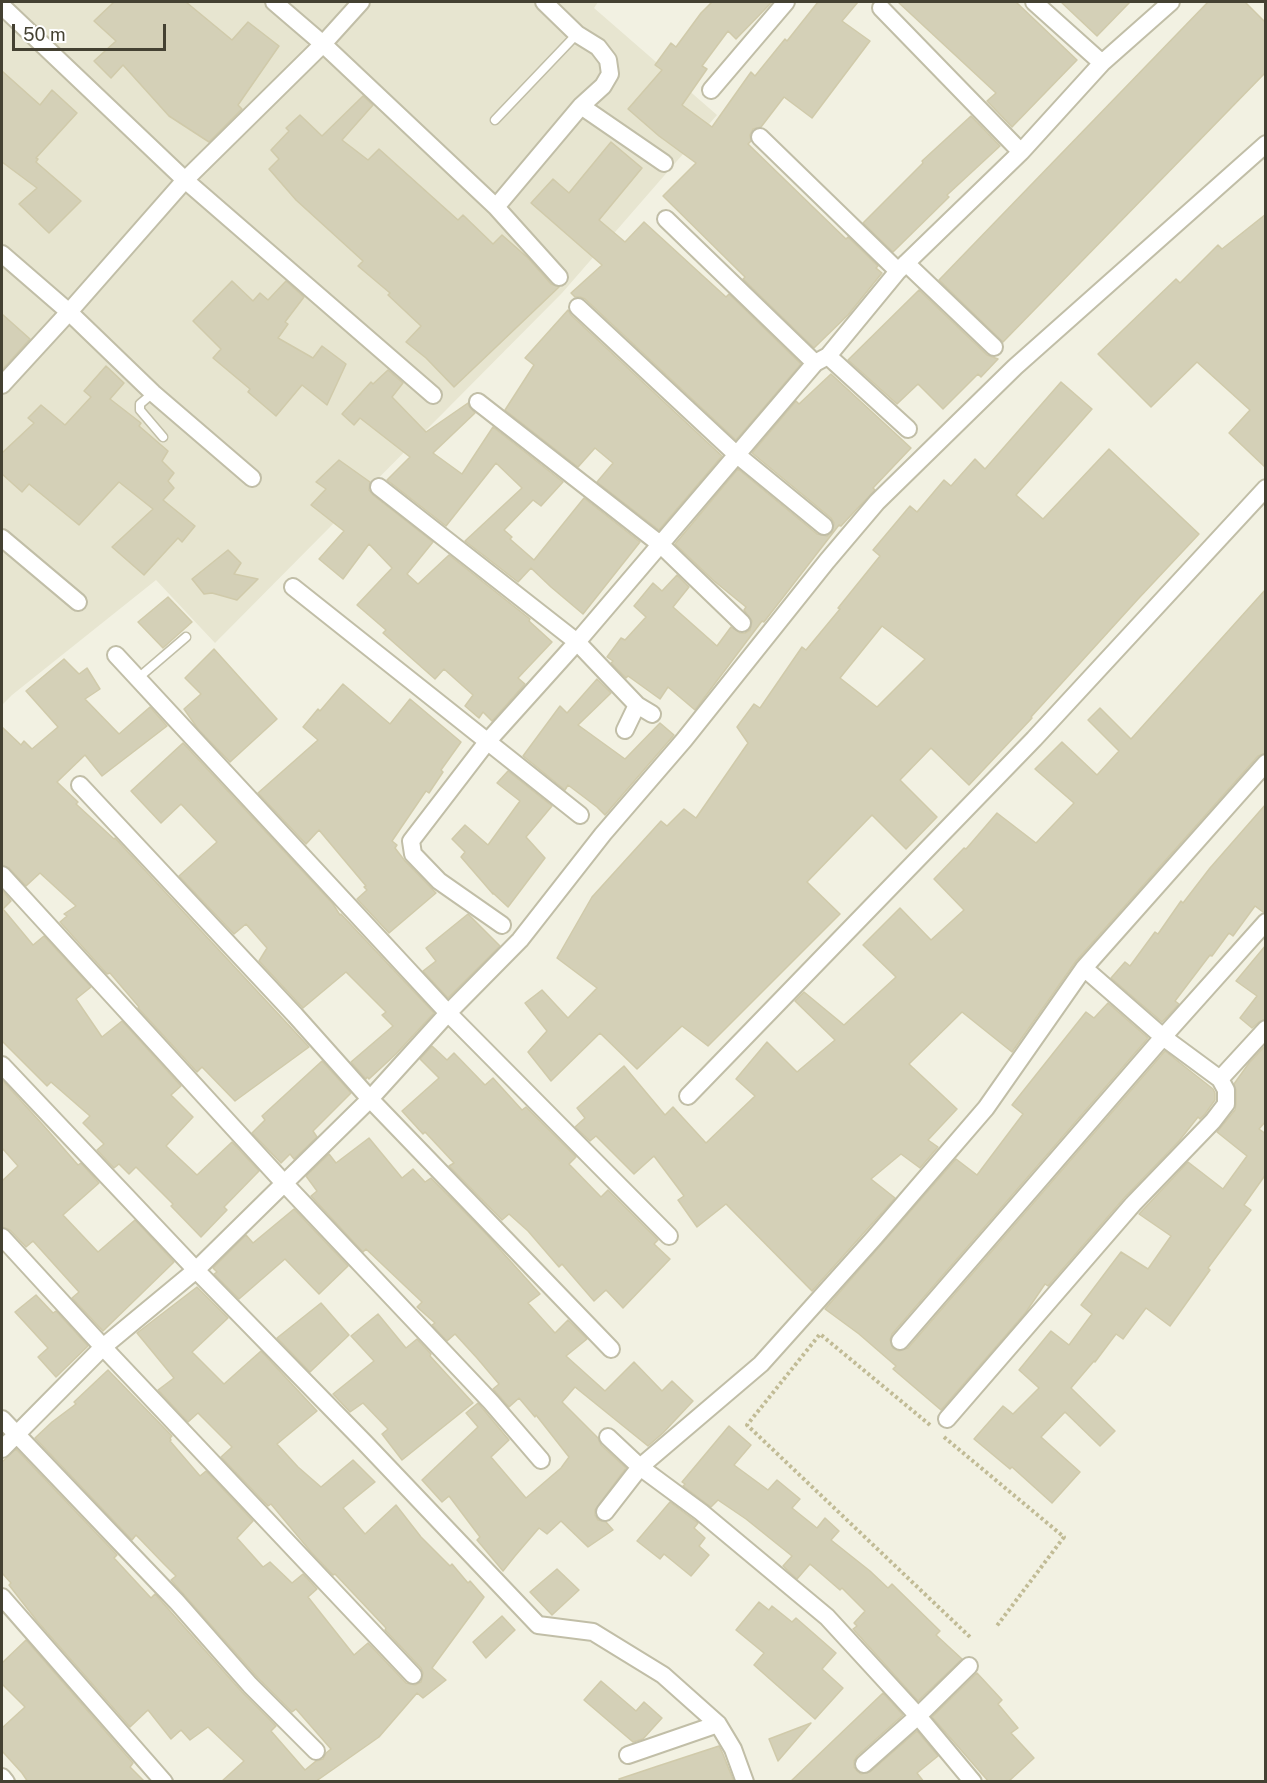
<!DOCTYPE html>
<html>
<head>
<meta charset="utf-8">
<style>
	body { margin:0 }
	#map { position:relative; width:1267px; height:1783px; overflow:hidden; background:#f2f1e2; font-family:"Public Sans",sans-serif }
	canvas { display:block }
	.frame { position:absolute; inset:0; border:3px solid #444132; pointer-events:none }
	.scale { position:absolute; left:12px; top:24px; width:154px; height:27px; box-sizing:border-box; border:3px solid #444132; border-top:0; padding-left:8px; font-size:18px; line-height:21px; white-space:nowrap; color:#444132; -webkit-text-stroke:4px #fff; paint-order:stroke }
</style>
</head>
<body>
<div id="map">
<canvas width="1267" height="1783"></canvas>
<div class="frame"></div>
<div class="scale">50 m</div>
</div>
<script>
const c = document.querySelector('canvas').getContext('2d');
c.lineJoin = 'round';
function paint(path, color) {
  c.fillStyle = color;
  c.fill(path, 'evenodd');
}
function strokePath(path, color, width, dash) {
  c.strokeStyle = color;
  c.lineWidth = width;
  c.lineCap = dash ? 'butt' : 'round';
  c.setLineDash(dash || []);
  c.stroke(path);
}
const residential = new Path2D(`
	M2,2H598L594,8L717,115L562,293L215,643L156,580L12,695L2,705Z`);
const building = new Path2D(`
	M114,2H186L232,40L248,22L279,46L238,105L242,109L209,142L169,116L123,65L111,78L94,61L116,41L94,21Z
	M712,2H772L736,39L728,31L702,66L707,69L682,105L712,127L751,72L755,76L785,39L787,41L818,2H858L842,21L870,41L812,118L784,97L761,127L753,129L750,135L751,141L748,144L846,239L848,237L878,266L876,268L882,273L848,315L814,348L743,279L745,277L663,196L696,163L659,136L628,109L662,70L655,65L671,43L676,47L701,13Z
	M898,2H1016L1077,60L1012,127L987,101L996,93Z
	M1061,2H1130L1097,36Z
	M1208,2H1245L1266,23V72L1003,342L939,280Z
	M2,71L40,105L52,90L77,113L36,158L38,159L36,162L81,201L49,233L19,204L37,188L2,162Z
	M363,96L373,105L342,140L368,160L379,149L458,220L463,215L493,244L502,235L528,258L551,284L559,287L454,387L426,358L406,342L421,326L388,295L390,293L358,266L363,261L296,200L269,169L279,159L271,150L289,131L286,128L300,115L322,136Z
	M971,116L1000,146L947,195L949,197L893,252L863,223L923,163L922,161Z
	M611,142L642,168L599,220L625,242L644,222L726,297L729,294L801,364L736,440L585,299L580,297H575L571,293L602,265L531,203L553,179L569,193Z
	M1266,214V468L1229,433L1250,410L1197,362L1151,407L1098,354L1176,279L1180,283L1218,245L1222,249Z
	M232,281L253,301L260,293L268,300L286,281L304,297L285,322L288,324L278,338L313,358L322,346L346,364L327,405L302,385L276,416L248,392L250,389L213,358L221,349L193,321Z
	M919,290L987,355L998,359L981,377L978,374L943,409L918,384L897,404L848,360Z
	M568,310L571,315L722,456L659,530L597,482L613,463L595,448L578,467L505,410L534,365L525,358Z
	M2,314L30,339L2,370Z
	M106,366L124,383L110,399L141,423L139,426L168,451L162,461L174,473L168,481L174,488L163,500L195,526L182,542L178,538L144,575L112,547L153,509L119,482L79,525L29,484L22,492L2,474V453L34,423L28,418L41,405L65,425L91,397L84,391Z
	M388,370L403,383L392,397L426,432L468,403L469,406L475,413L433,453L462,474L493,427L563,482L541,506L533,500L504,530L512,537L510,539L534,560L584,498L640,542L583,614L551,587L531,568L518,582L465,541L522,488L496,463L446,526L387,480L410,457L360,418L354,425L342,414L371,382L373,384Z
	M831,374L911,448L873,488L875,490L856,510L841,526L839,525L764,622L762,621L695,710L668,687L660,699L628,676L626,678L611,663L613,661L607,657L621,638L625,640L646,617L634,606L653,583L662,591L677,575L689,587L673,607L717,646L731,627L740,633H745L750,630L752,621L744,610L746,607L714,581L675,544L738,469L817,534L827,536L832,532L834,523L831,518L752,453L796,401L799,404Z
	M1061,382L1092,409L1016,495L1043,519L1109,449L1199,534L1139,598L1031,717L1032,718L969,785L931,748L900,780L937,817L906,849L872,815L807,882L840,914L708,1046L682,1026L637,1069L600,1033L551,1081L528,1052L547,1031L525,1003L542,990L568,1018L597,988L557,958L592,897L661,821L667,826L684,809L696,818L748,743L737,727L754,704L760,708L802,647L806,650L840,609L838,608L880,556L873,550L910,506L917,512L944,480L951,486L975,459L985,469ZM882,626L925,659L877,707L840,678Z
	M339,460L370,482L369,490L373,495L433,542L407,574L418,584L449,555L530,619L529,621L552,642L518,678L525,684L492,721L483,712L479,718L465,706L473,695L444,669L435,679L383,633L386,630L357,605L392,568L369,544L343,579L319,559L344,531L311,505L326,489L316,482Z
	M228,550L241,563L234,574L258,579L237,600L212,593L204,594L192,579Z
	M1266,589V753L1258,756L1076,961L1012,1052L962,1012L909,1064L957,1109L928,1140L938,1147L920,1168L901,1154L871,1179L895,1198L812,1291L726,1204L697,1227L678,1200L684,1196L654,1156L634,1174L596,1136L590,1141L575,1127L585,1118L577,1108L624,1066L665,1115L673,1107L706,1143L755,1096L736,1079L767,1042L797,1072L835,1040L795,1001L804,992L844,1025L896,977L863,945L900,908L931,940L964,910L934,879L964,848L966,849L997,813L1036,843L1074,803L1035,769L1062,742L1097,775L1119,751L1088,720L1100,708L1131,739Z
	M168,597L192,622L163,648L138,622Z
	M214,649L277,719L230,762L198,729L184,709L201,694L185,678Z
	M64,659L79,674L87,668L100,689L85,699L119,734L150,707L167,726L102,776L85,755L57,782L78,802L76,804L114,839L115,838L309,1047L235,1101L202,1067L197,1072L138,1008L139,1007L110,973L107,974L60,922L67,916L64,914L76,906L40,873L26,886L9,868L2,865V727L21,745L24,741L32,749L58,727L26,691Z
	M597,679L611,693L578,725L625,759L660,723L674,735L605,815L597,807L568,785L565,790L523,756L560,706L567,713Z
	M343,684L390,724L410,699L461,742L441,770L443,772L429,793L426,791L392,841L397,845L395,848L405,861L436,893L389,933L357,899L367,890L364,887L366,886L319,830L306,844L258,793L318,740L303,727L318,709L320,711Z
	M183,743L333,904L340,915L341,914L434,1013L396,1054L369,1079L367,1077L366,1079L351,1062L393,1026L382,1015L386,1012L346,972L303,1008L259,961L267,948L246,924L234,934L179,876L217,842L181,804L161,823L131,791Z
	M508,771L552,806L526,837L545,858L508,907L493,893V894L461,857L465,852L452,839L465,825L488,845L520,801L497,783Z
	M1266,804V912H1263L1255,906L1233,936L1229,933L1212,956L1210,955L1175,1001L1179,1004L1162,1022L1111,978L1125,962L1130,966L1155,932L1158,934L1181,901L1183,903L1210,868Z
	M2,890L11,901L3,909L33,945L44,936L91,987L76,999L102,1037L122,1021L181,1086L171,1095L193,1117L166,1146L197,1175L232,1142L259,1171L224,1207L227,1210L201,1237L171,1206L173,1204L136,1167L129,1174L119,1164L114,1168L97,1150L104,1144L83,1123L90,1116L51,1082L47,1086L2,1041Z
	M468,914L500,946L448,998L423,971L436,961L426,948Z
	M1266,945V1019L1259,1022L1252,1028L1240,1018L1257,996L1236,981Z
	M1108,1003L1148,1038L892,1334L890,1340L893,1348L899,1351L908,1348L1165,1051L1213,1089L1215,1093V1100L1205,1114L1200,1119L1198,1117L1179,1141L1125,1197L1048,1286L1045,1284L1026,1312L941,1410L893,1369L896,1366L859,1334L825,1309L956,1159L977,1175L1023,1114L1012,1105L1086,1012L1094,1018Z
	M1266,1045V1121L1259,1129L1266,1134V1174L1244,1205L1251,1210L1208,1268L1210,1270L1170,1326L1146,1308L1123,1339L1116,1334L1095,1362L1094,1361L1071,1388L1115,1431L1100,1446L1065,1412L1041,1437L1080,1472L1052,1503L1012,1467L1010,1469L974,1439L1003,1406L1013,1414L1039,1388L1019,1370L1051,1331L1069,1345L1092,1314L1081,1305L1121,1252L1148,1269L1171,1236L1139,1214L1188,1162L1223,1189L1247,1156L1217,1132L1235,1110L1236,1104V1090L1234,1084L1249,1063Z
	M432,1046L447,1060L454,1053L485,1085L493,1078L522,1110L526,1107L576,1157L569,1164L601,1197L608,1190L658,1240L654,1244L670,1259L623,1308L606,1290L594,1301L562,1264L559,1267L528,1231L509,1214L502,1220L449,1166L454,1163L425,1132L423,1134L402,1111L439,1078L420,1059Z
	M322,1061L351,1093L313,1131L317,1137L294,1159L290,1154L281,1163L252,1133L265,1120L262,1116Z
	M2,1080L44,1126L78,1165L81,1163L99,1183L63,1215L98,1252L135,1220L174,1262L103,1331L72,1298L79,1292L33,1241L26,1247L10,1230L2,1227V1181L18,1166L2,1148Z
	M369,1138L402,1178L413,1169L425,1182L431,1178L487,1235L540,1294L528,1303L555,1333L568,1320L587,1339L566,1356L605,1391L634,1362L662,1391L672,1381L693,1401L663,1433L648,1446L575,1387L562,1402L598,1438L601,1445L626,1468L595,1510V1515L598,1520L606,1522L613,1530L588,1547L561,1521L547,1534L539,1528L515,1556L503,1571L477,1540L480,1537L449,1496L442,1502L422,1480L478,1427L466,1413L478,1403L509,1440L491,1457L526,1498L561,1468L569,1457L536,1415L535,1417L519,1398L509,1407L493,1389L499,1384L477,1358L455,1334L447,1341L432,1325L435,1323L417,1307L422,1302L366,1249L363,1252L311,1196L317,1191L306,1176L329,1154L336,1163Z
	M294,1209L348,1266L319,1294L285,1259L239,1299L214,1274L217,1272L213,1268L246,1235L253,1243Z
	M197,1287L228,1318L192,1352L224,1384L261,1351L317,1411L277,1444L298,1467L321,1487L353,1460L375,1482L343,1508L365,1534L396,1505L421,1537L450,1566L452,1564L468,1583L470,1581L484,1597L432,1668L446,1680L423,1698L417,1693L379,1737L315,1782H221L244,1761L208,1727L190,1740L181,1730L171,1739L148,1710L130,1727L37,1621L9,1585L11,1583L2,1573V1462L16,1449L117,1555L114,1558L151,1598L155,1594L242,1692L276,1726L271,1731L305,1770L316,1761L323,1759L326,1753L331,1749L296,1709L292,1712L258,1678L171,1580L176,1576L163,1563L136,1535L132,1540L35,1438L52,1422L76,1404L74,1402L108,1370L172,1436L170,1438L171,1440L170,1441L200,1476L206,1471L253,1521L237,1538L263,1567L270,1562L292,1583L303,1574L317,1589L308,1597L354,1655L368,1643L406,1683L415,1685L421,1682L423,1673L421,1668L385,1630L386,1628L335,1574L333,1575L311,1552L271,1504L268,1506L221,1457L232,1447L198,1413L188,1422L158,1390L174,1378L137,1333Z
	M36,1295L53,1313L56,1311L88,1346L56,1377L38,1357L48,1348L15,1312Z
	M321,1303L349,1335L310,1372L277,1338Z
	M378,1314L406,1348L417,1339L431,1354L430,1356L473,1403L402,1460L382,1434L388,1429L363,1403L350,1412L333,1394L374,1361L351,1336Z
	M729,1426L751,1445L734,1465L768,1490L777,1480L800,1499L792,1508L817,1528L825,1518L839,1531L831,1540L870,1571L888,1588L892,1584L940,1631L936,1635L962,1659L918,1701L853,1629L857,1626L854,1623L865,1611L842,1588L840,1590L810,1564L797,1579L783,1566L792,1556L746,1519L718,1500L711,1507L683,1486L685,1484L682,1482Z
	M670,1502L698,1523L694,1528L705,1538L699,1546L709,1555L691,1576L664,1554L660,1559L637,1541Z
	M557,1569L579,1590L552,1615L530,1592Z
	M759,1602L769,1610L772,1606L792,1622L796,1618L836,1653L822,1669L843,1688L815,1719L754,1665L764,1653L736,1630Z
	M502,1616L515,1630L486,1658L473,1642Z
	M26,1640L133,1763L130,1767L145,1782H28L22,1773L2,1751V1728L25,1707L2,1684V1663Z
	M977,1673L1002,1700L998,1704L1018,1728L1011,1733L1034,1758L1008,1782H989L932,1717Z
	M601,1681L636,1711L644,1702L662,1718L643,1739L633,1742L584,1700Z
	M883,1693L903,1715L857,1756L854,1761V1767L857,1771L861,1774L870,1772L917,1731L938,1756L917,1773L924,1782H790Z
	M811,1723L778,1761L769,1739Z
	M719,1746L723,1754L734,1782H620L619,1779L658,1766Z`);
const path = new Path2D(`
	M930,1425L820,1334L747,1425L970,1637
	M944,1437L1064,1537L996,1627`);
const lane = new Path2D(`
	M495,120L577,34
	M153,393L140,404V410L163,437
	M137,679L186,637`);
const street = new Path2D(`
	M274,2L323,44L496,207L559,277
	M1034,2L1102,63
	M2,6L185,180L433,395
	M881,8L1021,152
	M711,90L786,2
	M581,106L664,163
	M760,137L898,271
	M496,207L581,106L603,86L610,74L608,60L598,47L577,34L544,2
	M666,219L815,363
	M2,254L69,312L153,393L252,478
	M906,263L994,347
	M578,307L736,454L824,526
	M828,356L908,429
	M2,385L69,312L185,180L323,44L361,2
	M478,402L660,544L742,623
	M379,487L577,642L637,705L625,730
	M2,538L78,602
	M293,587L580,815
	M116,655L448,1013L669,1236
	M637,705L652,714
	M80,785L295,1015L370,1099L611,1349
	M2,875L284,1183L491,1402L541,1460
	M502,925L439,881L413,854L411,841L487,742L577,642L815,363L828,356L898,271L1021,152L1102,63L1171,2
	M2,1065L196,1270L365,1443L538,1625L593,1632L663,1675L718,1724L733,1749L745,1782
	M1220,1079L1266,1029
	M688,1096L1034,739L1266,488
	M2,1237L103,1347L413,1675
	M900,1341L1163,1037L1266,922
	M2,1419L177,1602L250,1685L316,1751
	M947,1419L1133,1204L1213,1121L1226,1104V1090L1220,1079L1163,1037L1084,968
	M608,1437L640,1467L701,1512L827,1617L918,1716L973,1782
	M2,1449L103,1347L196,1270L370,1099L448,1013L520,940L603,834L684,740L827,561L877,502L1015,367L1266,144
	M605,1512L640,1467L761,1364L874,1238L986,1108L1084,968L1266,763
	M2,1597L164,1782
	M628,1755L718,1724
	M864,1764L918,1716L969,1666
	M2,1777L6,1782`);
paint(residential, '#e7e5d0');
paint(building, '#d4d0b7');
strokePath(building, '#d0caaa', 1.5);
strokePath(lane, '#c1bea7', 11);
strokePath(street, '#c1bea7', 20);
strokePath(path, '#c1bb95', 4, [3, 3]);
strokePath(lane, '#fff', 8);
strokePath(street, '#fff', 16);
</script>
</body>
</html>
